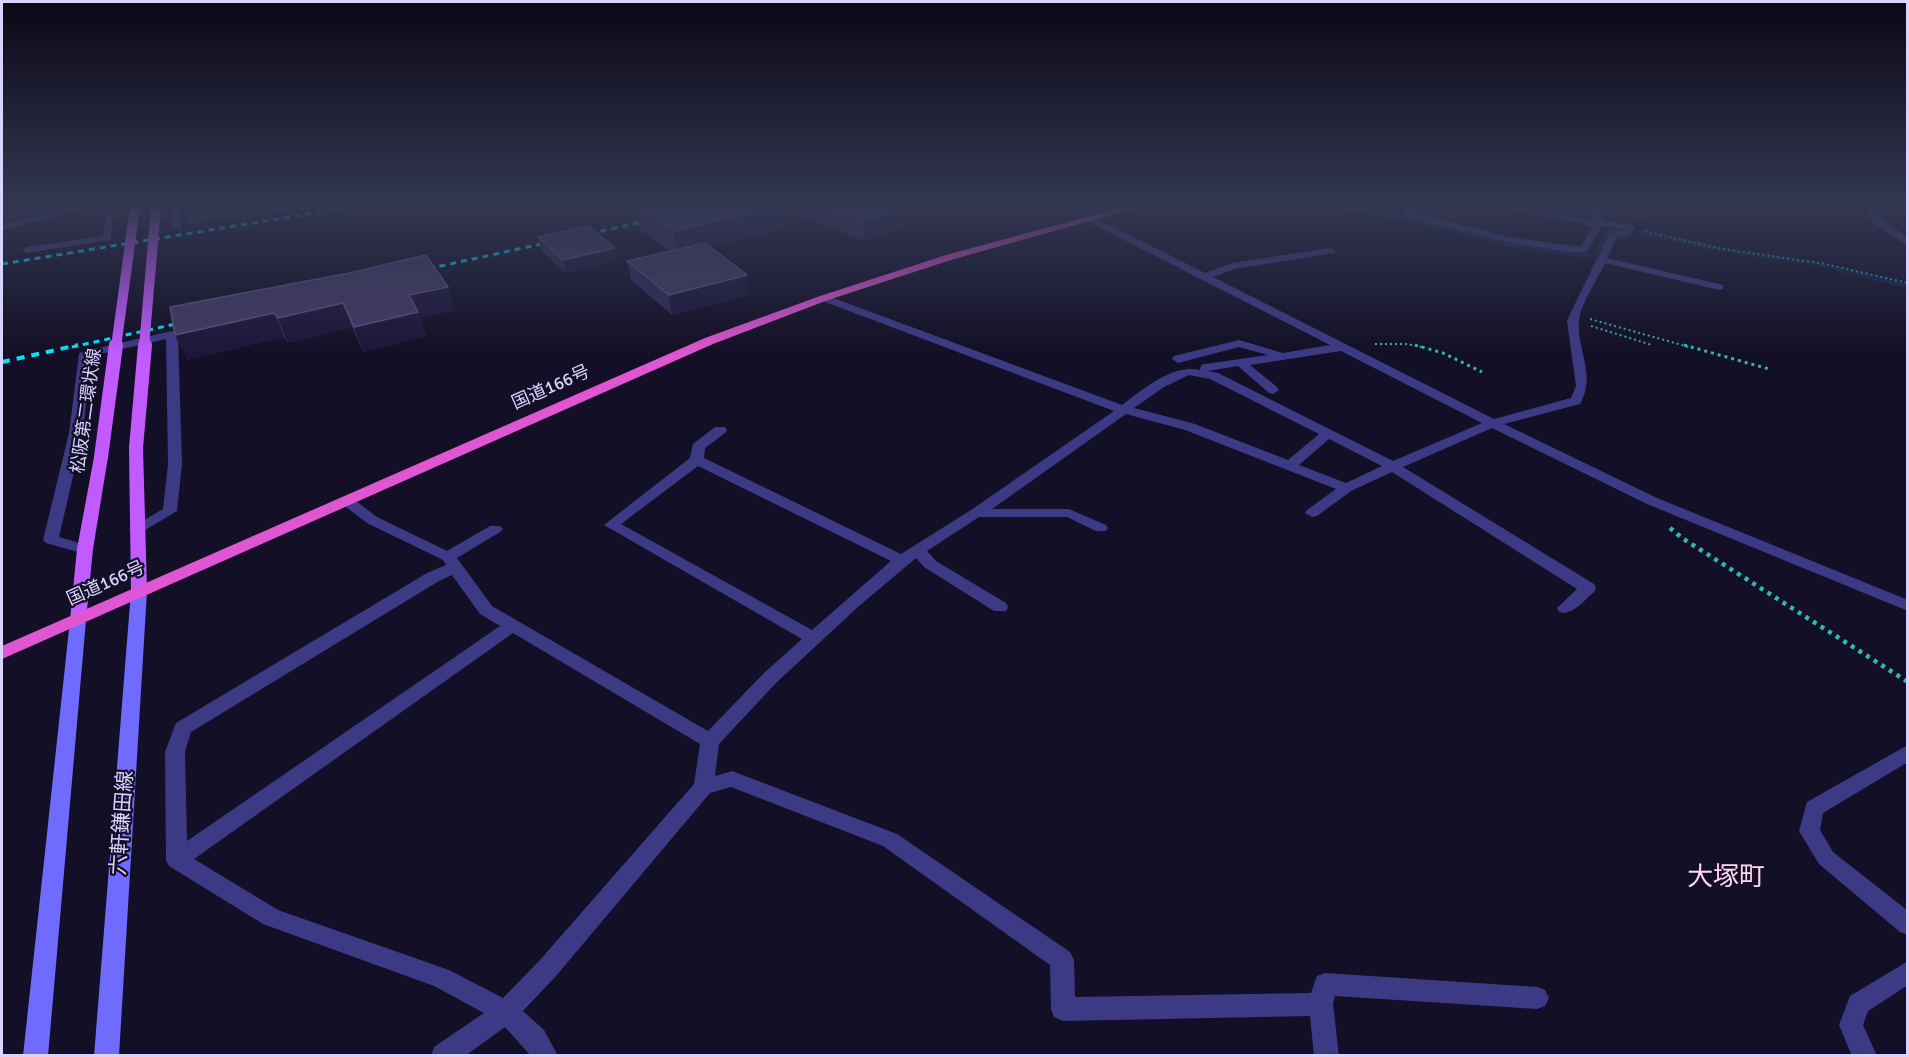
<!DOCTYPE html>
<html>
<head>
<meta charset="utf-8">
<style>
	body { margin:0 }
	#map { position:relative; width:1909px; height:1057px; overflow:hidden; background:#130f26; font-family:Signika,sans-serif }
	canvas { display:block }
	.frame { position:absolute; inset:0; border:3px solid #d9d4ff; pointer-events:none }
</style>
</head>
<body>
<div id="map">
<canvas width="1909" height="1057"></canvas>
<div class="frame"></div>
</div>
<script>
const c = document.querySelector('canvas').getContext('2d');
c.lineJoin = 'round';
function paint(path, color) {
  c.fillStyle = color;
  c.fill(path, 'evenodd');
}
function strokePath(path, color, width, dash) {
  c.strokeStyle = color;
  c.lineWidth = width;
  c.lineCap = dash ? 'butt' : 'round';
  c.setLineDash(dash || []);
  c.stroke(path);
}
function drawText(font, color, halo, rows, align = 'center') {
  c.font = font + ' Signika,"Noto Sans JP",sans-serif';
  c.lineWidth = 4.5;
  c.setLineDash([]);
  c.textBaseline = 'middle';
  c.strokeStyle = halo;
  c.fillStyle = color;
  for (const [text, x, y, turn = 0] of rows) {
    c.save();
    c.translate(x, y);
    c.rotate((+turn || 0) * Math.PI / 180);
    c.textAlign = isNaN(turn) ? turn : align;
    if (halo) c.strokeText(text, 0, 0);
    c.fillText(text, 0, 0);
    c.restore();
  }
}
const green = new Path2D(`
	M186,207H232L252,216L188,224Z`);
const stream = new Path2D(`
	M1344,207L1424,221L1528,249L1594,256L1607,233L1621,231
	M1639,232L1730,251L1820,264L1908,286`);
const pathFar2 = new Path2D(`
	M249,207L262,213L307,207
	M1639,217L1644,207
	M1645,231L1716,248L1825,264L1908,283
	M1590,319L1689,347
	M1591,326L1652,345
	M1375,344H1406L1422,347`);
const pathFar1 = new Path2D(`
	M1415,345L1443,353L1482,372
	M1684,345L1769,369`);
const path = new Path2D(`
	M1670,528L1682,538L1908,682`);
const minor = new Path2D(`
	M71,207H86L2,231V225Z
	M107,207H115L110,240L27,253L22,250L27,247L103,236Z
	M172,207H180L181,230L173,228Z
	M1403,207H1411L1412,212L1508,237L1581,247L1593,226L1499,207H1519L1594,220V207H1602L1603,221L1630,224L1635,227L1630,235L1617,237L1607,258L1723,285V289L1719,290L1605,263C1598,278 1581,304 1579,320C1576,349 1597,375 1580,404L1504,424L1657,498L1908,600V611L1647,504L1492,428L1403,467L1594,584L1596,588L1594,592C1584,600 1573,616 1559,612L1557,608L1577,589L1392,472L1351,491L1317,516L1312,517L1305,513L1307,510L1336,489L1185,430L1126,414L992,509H1069L1106,525L1108,528L1106,531H1096L1067,517H979L927,551L936,561L1006,603L1008,607L1006,611H994L924,567L916,558L859,606L776,683L719,744L715,776L732,771L897,834L1070,952L1074,960L1075,997L1311,993L1317,976L1325,973L1537,987L1545,990L1549,998L1545,1006L1537,1009L1335,996L1333,1004L1339,1056H1314L1310,1016L1063,1021L1054,1017L1051,1009L1050,965L883,846L731,787L710,793L556,976L523,1011L544,1030L558,1056H531L505,1027L465,1056H431L434,1047L484,1013L434,986L263,924L169,866L166,860L165,752L176,723L427,573L446,565L443,560L367,523L342,504L340,501L342,498H352L377,517L447,551L490,526H500L503,529L500,532L457,558L492,606L708,731L764,673L802,639L604,525L690,458L693,444L715,427H725L727,430L725,433L705,448L704,458L901,554L971,510L1114,411L820,300V296H828L1122,405C1144,389 1172,364 1200,370L1201,365L1205,364L1268,355L1239,347L1178,363L1172,359L1174,356L1239,340L1283,353L1330,345L1087,221V217H1093L1205,273L1232,263L1331,248L1336,251L1334,253L1234,269L1213,277L1494,419L1571,398L1576,386L1567,321L1570,314L1609,234L1624,229L1602,226L1587,252C1576,254 1562,251 1550,249C1500,243 1453,228 1404,216ZM1341,351L1482,423L1393,461L1218,373L1208,371L1238,366L1269,393L1273,394L1279,390L1277,387L1250,365ZM1189,375L1210,379L1319,434L1288,460L1195,424L1134,408L1164,387ZM1329,439L1382,466L1346,483L1299,465ZM698,466L891,561L812,630L621,524ZM452,575L480,614L500,626L187,841L185,752L191,732L439,581ZM513,633L700,744L694,784L540,960L503,998L449,970L278,910L194,859Z
	M1866,207H1875L1881,219L1908,238V246L1874,223Z
	M172,331L178,334L182,464L177,511L142,532H132L129,529L163,509L168,464L166,339L91,356L83,433L59,537L90,546L93,549L85,554L46,543L43,540L69,433L79,354L81,352Z
	M1908,745V762L1823,813L1820,830L1833,852L1908,911V935L1900,932L1819,864L1799,831L1807,802Z
	M1908,961V985L1868,1011L1863,1025L1877,1056H1852L1839,1025L1850,996Z`);
const secondary = new Path2D(`
	M139,586L145,587L147,591L119,1056H94L131,591L133,587Z
	M78,614L84,616L86,620L48,1056H23L70,620L72,616Z`);
const primary = new Path2D(`
	M136,444L143,448L147,591L145,595H133L131,591L129,448Z
	M101,453L108,457L93,549L86,620L84,624H72L70,620L77,549L94,457Z`);
const trunk = new Path2D(`
	M1123,207H1140L954,259L828,300L713,344L2,659V646L705,338L820,296L946,255Z`);
const railFar1 = new Path2D(`
	M579,236L655,219
	M2,264L351,207
	M418,271L555,241
	M72,347L189,321`);
const rail = new Path2D(`
	M2,362L78,345`);
const primaryBridgeFar1 = new Path2D(`
	M116,347L135,207
	M144,347L156,207`);
const primaryBridge = new Path2D(`
	M136,448L145,345
	M101,457L116,345`);
const wall = new Path2D(`
	M636,207H784L786,229L711,247L749,295L672,315L631,280L627,261L670,251L640,229Z
	M798,207H909L901,209V228L864,241L799,214Z
	M538,237L615,248L617,261L566,273L541,250Z
	M170,307L456,310L420,318L426,336L363,352L352,327L288,343L284,337L187,360Z`);
const shadedWall = new Path2D(`
	M776,207H784L786,229L677,256L673,231Z
	M873,207H909L901,209V228L864,241L863,221Z
	M615,248L617,261L566,273L563,260Z
	M747,275L749,295L672,315L669,295Z
	M448,287L456,310L420,318L426,336L363,352L354,327L409,295Z
	M343,303L352,327L288,343L278,318Z
	M274,313L284,337L187,360L175,335Z`);
const building = new Path2D(`
	M638,207H776L673,231Z
	M829,207H900L901,208L863,221Z
	M588,226L615,248L563,260L538,237Z
	M705,243L747,275L669,295L627,261Z
	M426,255L448,287L409,295L418,312L354,327L343,303L278,318L274,313L175,335L170,307L349,273Z`);
const streetNames = [
	["国道166号",551,388,-24],
	["松阪第二環状線",87,411,-82],
	["国道166号",106,584,-24]
];
const nearStreetnames = [
	["六軒鎌田線",123,823,-86]
];
const nearQuarternames = [
	["大塚町",1726,878]
];
paint(green, '#12302f');
strokePath(stream, '#0c2248', 5);
strokePath(pathFar2, '#2fb8b0', 2, [2, 3]);
strokePath(pathFar1, '#2fb8b0', 3, [3, 4]);
strokePath(path, '#2fb8b0', 4.5, [4, 5]);
paint(minor, '#3d3a85');
paint(secondary, '#6f6bff');
paint(primary, '#c25bff');
paint(trunk, '#e055d1');
strokePath(railFar1, '#00e5ff', 3, [6, 5]);
strokePath(rail, '#00e5ff', 4, [8, 7]);
strokePath(primaryBridgeFar1, '#c25bff', 10);
strokePath(primaryBridge, '#c25bff', 14);
paint(wall, '#312854');
paint(shadedWall, '#1d163a');
paint(building, '#433a66');
strokePath(building, '#5a527e', 1.5);
const sky = c.createLinearGradient(0, 0, 0, 355);
sky.addColorStop(0, '#0a0815');
sky.addColorStop(0.58, '#333752');
sky.addColorStop(1, '#33375200');
c.fillStyle = sky;
c.fillRect(0, 0, 1909, 355);
drawText('18px', '#d9d4ff', '#130f26', streetNames);
drawText('21px', '#d9d4ff', '#130f26', nearStreetnames);
drawText('26px', '#ffd6f0', '#130f26', nearQuarternames);
</script>
</body>
</html>
